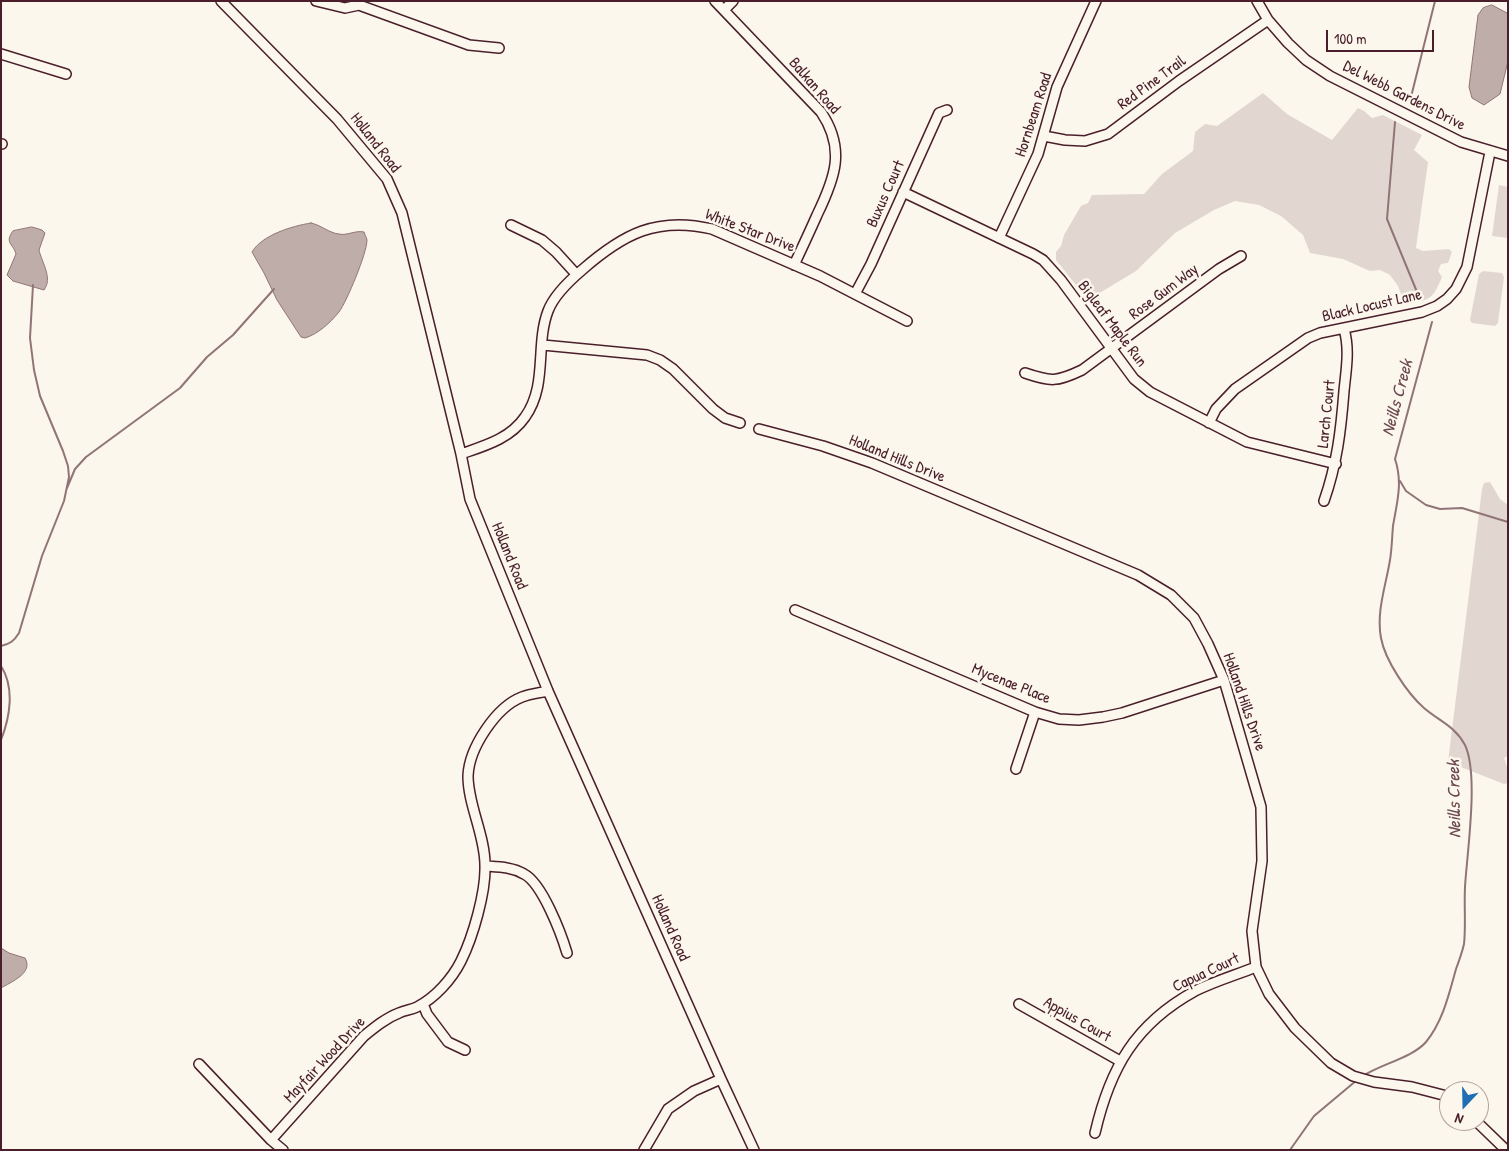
<!DOCTYPE html>
<html>
<head>
<meta charset="utf-8">
<style>
	body { margin:0 }
	#map { position:relative; width:1509px; height:1151px; overflow:hidden; background:#fbf7ec; font-family:"Patrick Hand",sans-serif }
	canvas { display:block }
	.frame { position:absolute; inset:0; border:2px solid #4a1f2b; pointer-events:none }
	.north { position:absolute; left:1439px; top:1081px; width:50px; height:50px; box-sizing:border-box; background:#fbf7ec; border:1px solid #b4a19f; border-radius:50%; rotate:201deg; font-size:14px; font-weight:700; line-height:20px; text-align:center; color:#4a1f2b }
	.north::after { content:''; display:block; margin:auto; width:18px; height:22px; background:#1f6fb2; clip-path:polygon(50% 0,100% 100%,50% 72%,0 100%) }
	.scale { position:absolute; left:1326px; top:30px; width:108px; height:22px; box-sizing:border-box; border:2px solid #4a1f2b; border-top:0; padding-left:6px; font-size:15px; line-height:18px; white-space:nowrap; color:#4a1f2b; -webkit-text-stroke:4px #fbf7ec; paint-order:stroke }
</style>
</head>
<body>
<div id="map">
<canvas width="1509" height="1151"></canvas>
<div class="frame"></div>
<div class="north">N</div>
<div class="scale">100 m</div>
</div>
<script>
const c = document.querySelector('canvas').getContext('2d');
c.lineJoin = 'round';
function paint(path, color) {
  c.fillStyle = color;
  c.fill(path, 'evenodd');
}
function strokePath(path, color, width, dash) {
  c.strokeStyle = color;
  c.lineWidth = width;
  c.lineCap = dash ? 'butt' : 'round';
  c.setLineDash(dash || []);
  c.stroke(path);
}
function drawText(font, color, halo, rows, align = 'center') {
  c.font = font + ' "Patrick Hand",sans-serif';
  c.lineWidth = 5;
  c.setLineDash([]);
  c.textBaseline = 'middle';
  c.strokeStyle = halo;
  c.fillStyle = color;
  for (const [text, x, y, turn = 0] of rows) {
    c.save();
    c.translate(x, y);
    c.rotate((+turn || 0) * Math.PI / 180);
    c.textAlign = isNaN(turn) ? turn : align;
    if (halo) c.strokeText(text, 0, 0);
    c.fillText(text, 0, 0);
    c.restore();
  }
}
const green = new Path2D(`
	M1263,93L1287,114L1332,140L1358,108L1364,111L1372,118L1383,115L1422,135L1414,150L1428,162L1416,248L1423,251L1449,249L1452,252L1448,263L1441,264L1438,271L1442,277C1432,301 1430,299 1405,305L1398,286L1390,275L1380,270L1370,271L1343,259L1310,253L1303,235L1281,216L1259,205L1235,201L1214,210L1175,233L1136,271L1088,300L1056,260V252L1061,246L1064,235L1081,206L1088,203L1092,195L1144,194L1162,174L1193,151L1195,132L1205,124L1217,126Z
	M1499,185L1508,187V238L1492,236Z
	M1483,271L1502,273L1504,277L1498,323L1495,326L1472,323L1470,320L1479,274Z
	M1490,482L1500,499L1508,505V756L1504,758L1508,770V783L1504,784L1448,762L1482,489L1484,483Z`);
const water = new Path2D(`
	M1492,5L1507,13L1508,16V61L1500,94L1484,105L1472,98L1469,87L1478,15L1483,8Z
	M311,223C321,225 329,233 339,234C347,236 355,230 364,232C365,235 366,236 367,240C367,253 347,301 339,312C330,323 318,334 305,338L301,337L277,300L264,273L252,252C262,235 292,226 311,223Z
	M32,227L42,230L45,233L39,250C42,263 53,278 44,290L13,281L7,275L16,254C13,243 4,243 13,231Z
	M1,948L9,953L25,958C34,973 11,982 1,988Z`);
const stream = new Path2D(`
	M1410,101L1435,1
	M1395,122L1387,219L1417,292
	M1400,481L1406,491L1426,505L1440,509L1462,508L1508,522
	M67,488L75,469L86,457L180,388L207,357L233,335L274,289
	M1,646C10,644 14,641 19,633L42,556L64,501L69,477L68,466L63,451L40,396L34,370L30,338L33,285
	M1,666C15,688 10,717 1,740
	M1363,1076C1381,1064 1412,1058 1426,1042C1443,1021 1449,994 1456,969C1459,961 1462,953 1464,944C1466,926 1464,906 1465,887C1467,852 1479,775 1465,745C1455,726 1439,721 1424,708C1407,693 1385,660 1381,638C1376,612 1386,585 1390,560C1392,548 1392,537 1393,526C1397,502 1403,483 1395,459L1432,322
	M1290,1150L1314,1116L1357,1080`);
const minor = new Path2D(`
	M221,1L337,119L387,179L402,213L461,454L470,499L548,691L721,1079L754,1150
	M316,1L345,8L359,5L469,45L499,48
	M715,1L821,112C846,149 835,178 817,215C810,231 802,248 794,265
	M1257,1L1268,20L1288,43L1306,60L1330,76L1461,142L1508,156
	M724,10L733,1
	M1,54L66,74
	M1044,136L1065,140L1085,141L1108,134L1179,81L1268,20
	M1,144H2
	M903,192L1033,254L1043,260L1061,280L1134,379L1150,392L1247,442L1336,464
	M511,225L542,240L556,252L576,274
	M999,238L1038,154L1057,87L1096,1
	M855,294L871,264L939,113L947,110
	M543,345L647,355L660,360L673,369L713,409L725,418L740,423
	M1025,373C1051,382 1057,382 1082,370L1219,269L1241,256
	M1209,423L1216,409L1235,389L1308,338L1320,333L1422,312L1437,306L1447,299L1456,289L1467,267L1490,152
	M759,429L823,446L872,463L1138,575L1171,595L1194,618L1208,644L1224,680L1261,807L1262,861L1252,931L1256,967L1269,994L1295,1028L1331,1063L1353,1076L1374,1082L1412,1087L1443,1095L1449,1099
	M461,454C484,446 510,439 525,417C548,385 535,345 548,311C554,295 569,281 582,270C623,234 657,216 712,229L820,276L907,321
	M1324,501C1337,464 1341,430 1344,391C1346,370 1350,350 1344,329
	M795,610L1035,712L1059,719L1079,720L1103,717L1122,713L1224,680
	M1016,769L1035,712
	M485,866C498,867 512,867 524,874C542,883 561,933 567,953
	M423,1004L427,1014L448,1042L465,1050
	M1019,1004L1120,1061
	M199,1064L271,1140L283,1150
	M1476,1121L1506,1150
	M1095,1133C1110,1068 1135,1024 1195,991C1215,981 1236,975 1256,967
	M271,1140L364,1036C375,1027 386,1018 399,1013C405,1010 411,1010 417,1007C435,998 452,979 461,961C473,937 486,892 485,865C485,835 468,805 468,776C469,748 496,707 522,697C530,694 539,693 548,691
	M644,1150L668,1109L694,1091L721,1079`);
const streetNames = [
	["Red Pine Trail",1152,83,-36],
	["Balkan Road",814,86,49],
	["Del Webb Gardens Drive",1404,96,27],
	["Hornbeam Road",1034,115,-72],
	["Holland Road",375,143,52],
	["Buxus Court",886,194,-66],
	["White Star Drive",750,231,21],
	["Rose Gum Way",1164,292,-37],
	["Black Locust Lane",1372,306,-13],
	["Bigleaf Maple Run",1112,324,53],
	["Larch Court",1327,414,-84],
	["Holland Hills Drive",897,459,22],
	["Holland Road",509,556,68],
	["Mycenae Place",1011,684,22],
	["Holland Hills Drive",1244,702,71],
	["Holland Road",670,928,66],
	["Capua Court",1206,973,-25],
	["Appius Court",1077,1020,30],
	["Mayfair Wood Drive",325,1060,-47]
];
const waterNames = [
	["Neills Creek",1398,398,-75],
	["Neills Creek",1455,799,-91]
];
paint(green, '#e2d7d0');
paint(water, '#bfadaa');
strokePath(water, '#907477', 1);
strokePath(stream, '#907477', 2);
strokePath(minor, '#4a1f2b', 12);
strokePath(minor, '#fbf7ec', 9);
drawText('16px', '#4a1f2b', '#fbf7ec', streetNames);
drawText('italic 18px', '#6d4a51', '#fbf7ec', waterNames);
</script>
</body>
</html>
